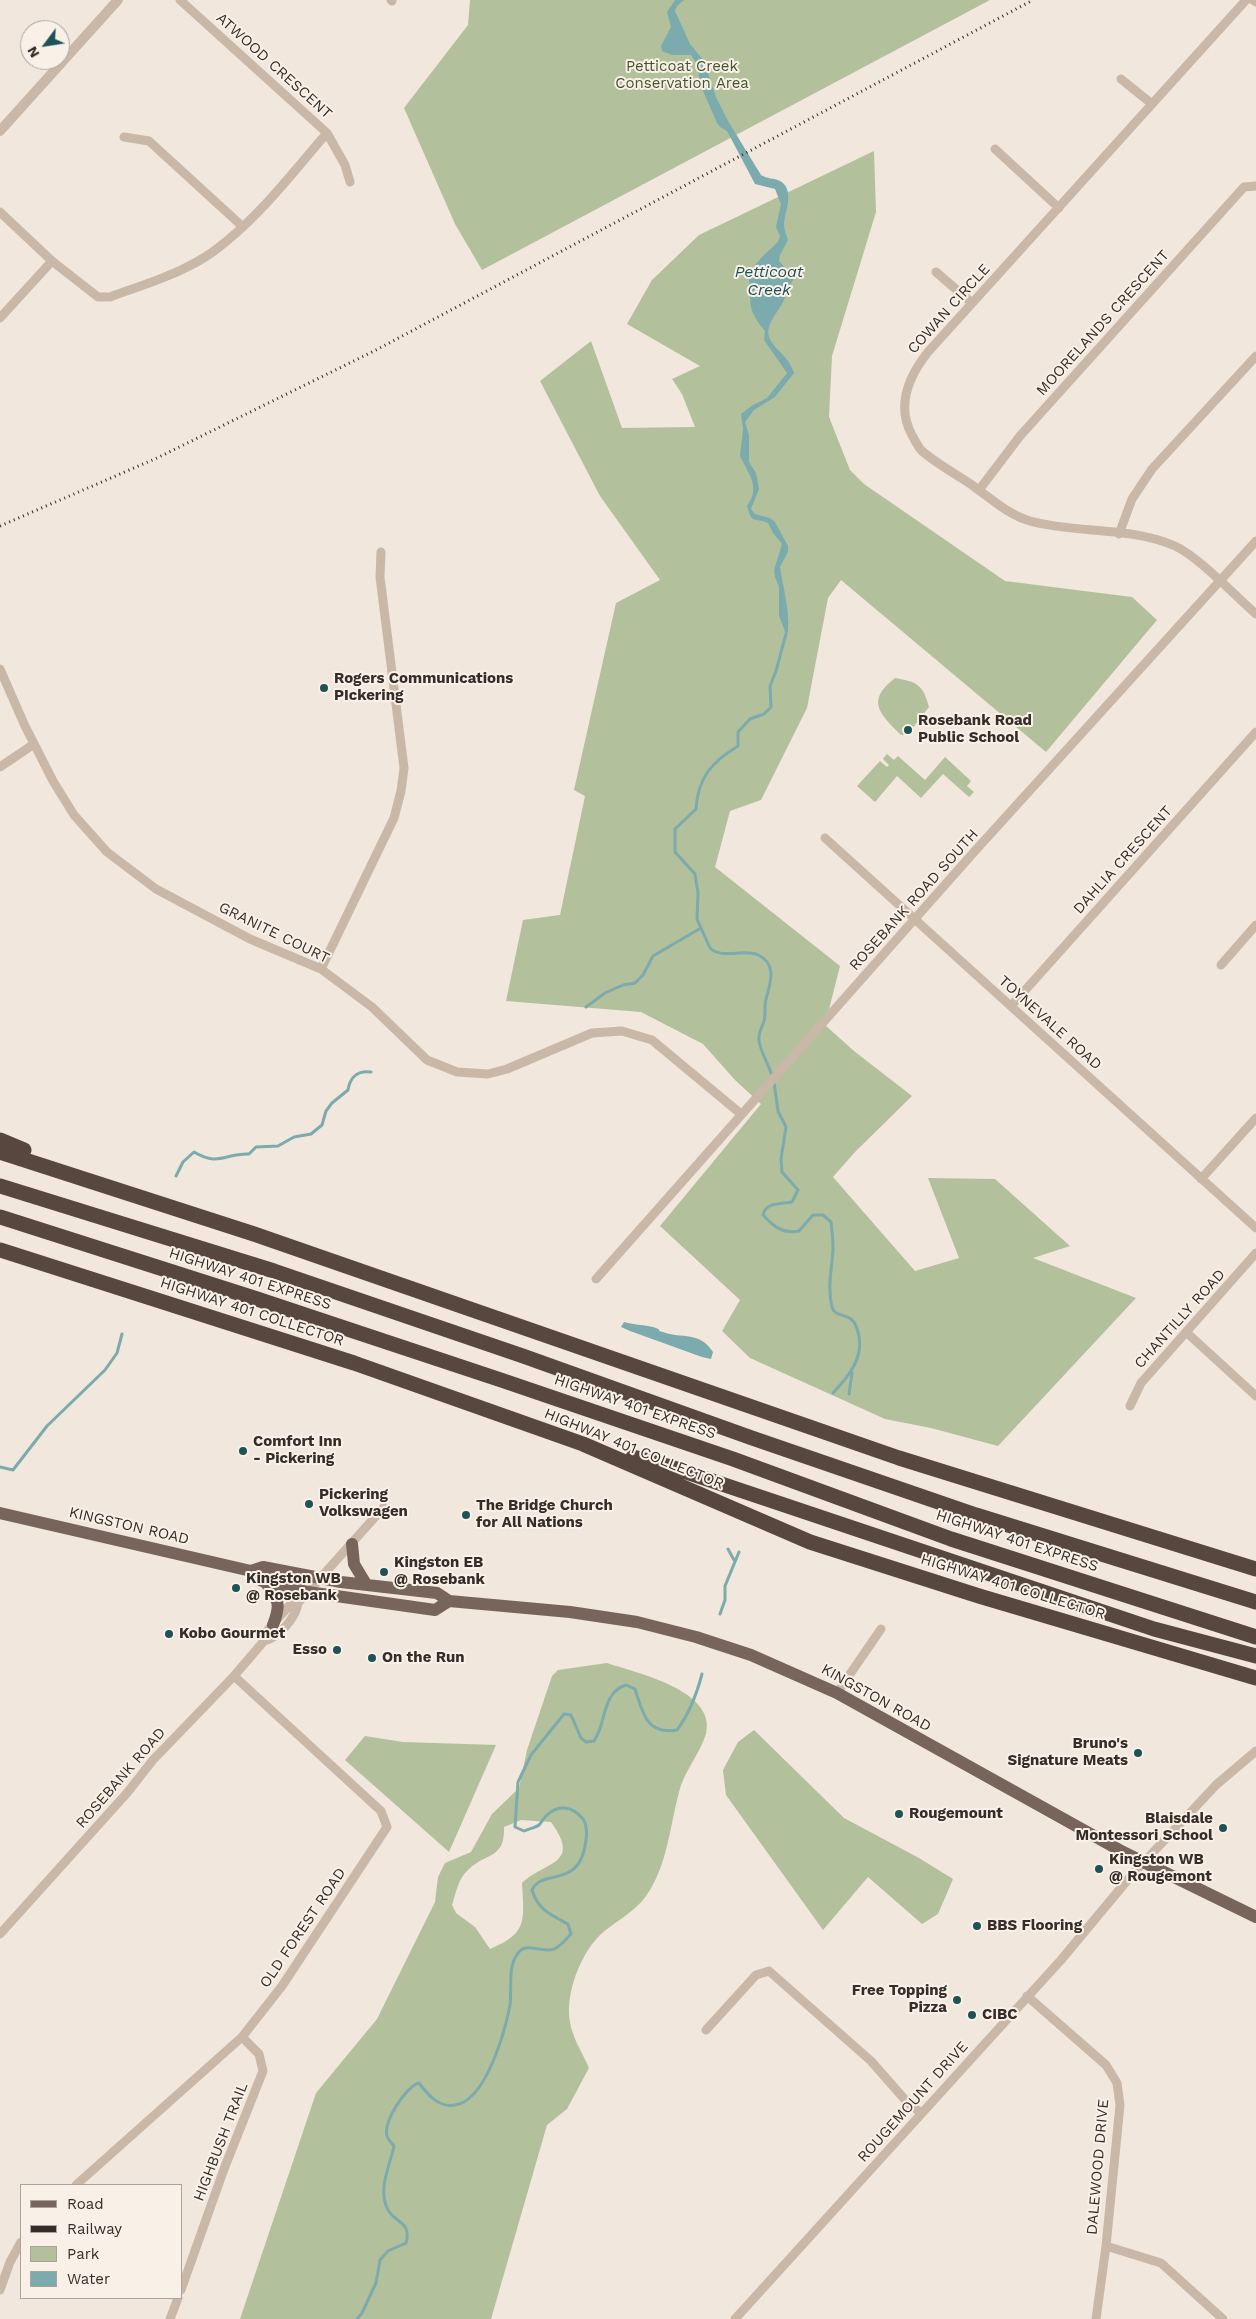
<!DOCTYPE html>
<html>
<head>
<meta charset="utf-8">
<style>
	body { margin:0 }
	#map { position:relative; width:1256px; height:2319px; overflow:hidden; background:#f1e7dc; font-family:"Work Sans",sans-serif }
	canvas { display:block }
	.legend { position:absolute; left:20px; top:2184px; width:162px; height:115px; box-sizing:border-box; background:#f9f1e8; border:1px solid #aba39b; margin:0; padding:6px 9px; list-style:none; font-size:15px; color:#362d28 }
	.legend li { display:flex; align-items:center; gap:10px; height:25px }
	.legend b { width:25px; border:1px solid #aba39b }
	.north { position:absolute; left:20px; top:20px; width:50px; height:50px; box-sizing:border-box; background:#f9f1e8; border:1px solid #aba39b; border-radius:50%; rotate:239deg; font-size:14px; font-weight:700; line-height:20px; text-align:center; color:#362d28 }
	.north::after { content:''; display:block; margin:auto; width:18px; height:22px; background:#1f5256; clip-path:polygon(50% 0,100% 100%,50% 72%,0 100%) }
</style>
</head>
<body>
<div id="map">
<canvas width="1256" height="2319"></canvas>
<ul class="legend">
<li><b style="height:6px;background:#77645a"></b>Road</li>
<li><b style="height:6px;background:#362d28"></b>Railway</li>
<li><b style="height:14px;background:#b3c09c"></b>Park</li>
<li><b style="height:14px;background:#7cabad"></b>Water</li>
</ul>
<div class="north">N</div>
</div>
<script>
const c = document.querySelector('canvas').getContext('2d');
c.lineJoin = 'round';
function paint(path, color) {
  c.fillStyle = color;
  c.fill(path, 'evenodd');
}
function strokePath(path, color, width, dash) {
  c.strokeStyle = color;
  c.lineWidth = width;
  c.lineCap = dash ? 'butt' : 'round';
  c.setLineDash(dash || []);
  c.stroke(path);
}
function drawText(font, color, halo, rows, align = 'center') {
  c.font = font + ' "Work Sans",sans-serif';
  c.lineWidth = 4;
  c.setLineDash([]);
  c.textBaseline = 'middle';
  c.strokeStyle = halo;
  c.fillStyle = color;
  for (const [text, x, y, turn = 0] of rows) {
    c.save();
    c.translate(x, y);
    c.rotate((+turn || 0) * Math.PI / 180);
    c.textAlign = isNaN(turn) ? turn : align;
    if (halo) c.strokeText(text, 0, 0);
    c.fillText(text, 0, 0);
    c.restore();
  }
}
const green = new Path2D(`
	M470,0H990L482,270L455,224L404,108L468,25Z
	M874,151L876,212L832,356L829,417L850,470L864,484L1005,581L1132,597L1157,620L1046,752L841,580L828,598L807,708L761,800L730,811L715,867L840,966L825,1025L854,1051L912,1096L855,1152L833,1177L915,1271L959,1258L928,1178L995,1179L1070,1246L1033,1258L1136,1298L998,1446L931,1428L885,1419L750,1358L722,1331L740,1300L660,1226L761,1104L735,1080L703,1044L641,1012L506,1001L523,920L560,915L585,796L574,790L616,603L660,580L600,496L540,381L591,341L622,428L695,427L682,394L672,379L700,366L627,324L652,280L699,235Z
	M895,678C917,682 923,684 929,707L908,734L901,735C880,714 865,701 895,678Z
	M887,754L894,760L898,756L925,780L945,757L971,781L967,786L974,792L969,797L943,774L921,798L897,776L875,802L857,786L880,761L887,767L889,765L883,759Z
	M607,1663C636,1673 717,1690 706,1734C700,1754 684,1771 679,1792C670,1826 667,1867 646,1896C635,1912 614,1922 600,1935C580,1955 565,1994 570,2022C572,2037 583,2054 589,2068L567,2109L547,2125L491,2319H240L316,2093L377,2019L435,1902L438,1877L445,1863L471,1852L492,1814L519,1788L527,1750L552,1676L558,1670ZM521,1820L551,1822C582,1865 545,1861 522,1883C524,1921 528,1933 490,1949L475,1927L456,1913L452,1905C456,1893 458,1878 469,1869C487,1852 505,1859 504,1827Z
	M754,1730L844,1818L919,1858L953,1879L938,1914L922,1924L868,1877L823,1930L726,1795L723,1770L738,1742Z
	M365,1736L403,1742L496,1745L449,1852L345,1760Z`);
const water = new Path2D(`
	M675,0H684L677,6L675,11L690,44L704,61L716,97L728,121L761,175C767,179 774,178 780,181C796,190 784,213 784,225C784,230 787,236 788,240L780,255L779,261L793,277V280C788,287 787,294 783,302C778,313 762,327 771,341C779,354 788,355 794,373L775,397L754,410L745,422L749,435V462L756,473L759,489L751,509L755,514L770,518L775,522L788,546V552L780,567C783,588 790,610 788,632L786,634L779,616V587L775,577L774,570L782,544L773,533L768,523C754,517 752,525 747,506C761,487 749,475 740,456L743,429L741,414L753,405L767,398L787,373L764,340L765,331C744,306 753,302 748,273L763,256L778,242L780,236L776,227L781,204L775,189L755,184L727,131L720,127L717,123L700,84L697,64L691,55H672L662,51L661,46L671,27L667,12Z
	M624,1322C634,1325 648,1325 656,1328C663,1331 655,1330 663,1332C682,1339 700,1331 713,1352L711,1359L702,1357L630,1331L621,1327Z`);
const stream = new Path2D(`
	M586,1007L605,993L623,985L635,983L643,975L653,956L701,928
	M772,1076C769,1064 760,1052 759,1040C758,1034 762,1027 764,1021C766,1014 764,1006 766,999C770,984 778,964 758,955C744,948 722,960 710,948L697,919L698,893L695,874L675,852V829L696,809C698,777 712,762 738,746V732L750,719L764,714L771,707L770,686L776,671L786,634
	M774,1082L778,1111L786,1127L781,1159L782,1172L798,1190L792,1202C780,1204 766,1202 763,1215C774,1227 783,1234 799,1231L813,1215H823L831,1222C832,1230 833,1240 833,1249C832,1269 827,1287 832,1307C834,1316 844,1314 851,1319C855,1322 857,1328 858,1332C865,1357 849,1376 833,1393
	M176,1176L183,1162L194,1152C219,1167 225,1153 249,1154L256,1147L278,1146L294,1137L311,1134L322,1125L326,1111L332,1103L348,1090C350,1077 358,1070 371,1072
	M849,1394L852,1373
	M0,1467L13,1470L47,1426L105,1370L117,1353L122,1334
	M728,1549L734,1560
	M720,1614L725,1600V1586L739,1552
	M357,2319L362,2313L376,2283L380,2260L388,2251L406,2243C412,2220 394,2224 387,2208C378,2187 390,2166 394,2146C392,2143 388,2140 387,2136C383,2122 406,2086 419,2083C428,2095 439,2108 455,2105C486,2101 505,2031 510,2005C512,1990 508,1969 516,1956C525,1939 540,1954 554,1949C561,1946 566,1939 571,1934L568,1924C551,1915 538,1910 532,1890C543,1867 580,1891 586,1840C587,1834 587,1823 582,1818C572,1806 557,1804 546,1816C543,1819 541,1823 539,1825C535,1828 528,1829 524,1831L515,1827L518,1782L531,1755L564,1714L571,1715L581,1738L586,1742L594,1741C607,1723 601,1693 626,1685L635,1689C643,1713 646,1735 677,1730C689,1714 697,1693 702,1674`);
const minor = new Path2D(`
	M180,0L327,133L345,165L350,182
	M391,0L392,1
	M1246,0L928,352C909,376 896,406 912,435C915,440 918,447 922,451C937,464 956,474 972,485C990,498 1009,515 1030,521C1077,534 1130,526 1175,546C1199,557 1235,596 1256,614
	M1253,0L1256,2
	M1121,79L1152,104
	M124,137L149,141L243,227
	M995,149L1059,208
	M0,212L52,261L98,297H110C145,284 184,273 214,251C258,219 292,173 327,133
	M936,272L972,303
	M0,318L52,261
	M979,490L1020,436L1244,187L1256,186
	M1119,534L1132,499L1152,469L1256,356
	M0,669L25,726L53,781L74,815L107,852L156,889L250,939L321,969L372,1007L427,1060L457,1072L488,1074L507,1069L592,1033L622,1031L652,1040L741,1114
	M0,767L34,744
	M825,838L1256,1228
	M1221,965L1256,925
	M321,969L394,818L401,791L404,768L380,577L381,552
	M1011,1006L1256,732
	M1201,1179L1256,1118
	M596,1279L974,852L1256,541
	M1186,1332L1256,1396
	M1130,1406L1141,1383L1256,1253
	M264,1641C279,1638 296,1617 298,1603
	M837,1693L881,1629
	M0,1934L127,1793L153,1760L234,1676L264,1641L266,1632L289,1606L298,1603L384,1507
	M1027,1996L1106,2065L1117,2083L1120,2105L1106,2246L1096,2319
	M706,2030L756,1975L769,1971L871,2061L907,2102L921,2113
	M76,2185L242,2037L282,1986L387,1827L381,1811L234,1676
	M1106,2246L1161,2263L1223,2319
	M0,2290L10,2262L21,2242
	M181,2290L224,2169L263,2071L259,2054L242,2037
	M170,2319L178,2298
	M735,2319L1061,1960L1130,1877L1216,1785L1256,1751`);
const tertiary = new Path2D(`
	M0,131L118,0`);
const primary = new Path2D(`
	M0,1513L251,1571L263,1567L341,1582L437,1593L449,1601L570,1612L637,1622L696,1637L751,1655L837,1693L1123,1852L1256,1917
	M352,1544L354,1564L366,1584
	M251,1571L262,1581L308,1592L435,1610L449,1601
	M266,1583C279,1600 281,1605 273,1625`);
const motorway = new Path2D(`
	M0,1140L24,1150
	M0,1152L254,1234L899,1458L1256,1569
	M0,1186L274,1271L523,1356L752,1438L976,1515L1256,1602
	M0,1217L257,1299L501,1380L733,1459L951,1539L1256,1637
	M0,1250L354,1363L583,1444L810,1542L979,1596L1256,1678
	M633,1457L671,1467L1154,1629L1256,1656`);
const rail = new Path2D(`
	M0,526L157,458L376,350L1033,0`);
const markers = [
	[324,688,5,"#1f5256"],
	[908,730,5,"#1f5256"],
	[243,1451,5,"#1f5256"],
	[309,1504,5,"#1f5256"],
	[466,1515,5,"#1f5256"],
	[384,1572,5,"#1f5256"],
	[236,1588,5,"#1f5256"],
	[169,1634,5,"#1f5256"],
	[337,1650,5,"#1f5256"],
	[372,1658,5,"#1f5256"],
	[1138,1753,5,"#1f5256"],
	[899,1814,5,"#1f5256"],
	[1223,1828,5,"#1f5256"],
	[1099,1869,5,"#1f5256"],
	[977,1926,5,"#1f5256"],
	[957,2000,5,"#1f5256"],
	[972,2015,5,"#1f5256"]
];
const streetNames = [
	["ATWOOD CRESCENT",274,66,42],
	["COWAN CIRCLE",949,309,-48],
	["MOORELANDS CRESCENT",1103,323,-48],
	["DAHLIA CRESCENT",1123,860,-48],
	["ROSEBANK ROAD SOUTH",914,900,-48],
	["GRANITE COURT",274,933,26],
	["TOYNEVALE ROAD",1050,1023,42],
	["HIGHWAY 401 EXPRESS",250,1279,18],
	["HIGHWAY 401 COLLECTOR",252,1312,18],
	["CHANTILLY ROAD",1180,1319,-48],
	["HIGHWAY 401 EXPRESS",635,1407,19],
	["HIGHWAY 401 COLLECTOR",634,1449,22],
	["KINGSTON ROAD",129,1526,13],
	["HIGHWAY 401 EXPRESS",1017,1541,18],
	["HIGHWAY 401 COLLECTOR",1013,1587,17],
	["KINGSTON ROAD",876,1698,29],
	["ROSEBANK ROAD",121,1778,-49],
	["OLD FOREST ROAD",303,1928,-56],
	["ROUGEMOUNT DRIVE",913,2102,-48],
	["HIGHBUSH TRAIL",221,2142,-69],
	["DALEWOOD DRIVE",1098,2167,-85]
];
const parkNames = [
	["Petticoat Creek",682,67],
	["Conservation Area",682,84]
];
const poiNames = [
	["Rogers Communications",334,679],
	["PIckering",334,696],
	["Rosebank Road",918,721],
	["Public School",918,738],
	["Comfort Inn",253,1442],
	["- Pickering",253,1459],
	["Pickering",319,1495],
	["Volkswagen",319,1512],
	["The Bridge Church",476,1506],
	["for All Nations",476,1523],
	["Kingston EB",394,1563],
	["@ Rosebank",394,1580],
	["Kingston WB",246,1579],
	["@ Rosebank",246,1596],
	["Kobo Gourmet",179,1634],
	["Esso",327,1650,"right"],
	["On the Run",382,1658],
	["Bruno's",1128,1744,"right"],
	["Signature Meats",1128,1761,"right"],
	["Rougemount",909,1814],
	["Blaisdale",1213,1819,"right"],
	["Montessori School",1213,1836,"right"],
	["Kingston WB",1109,1860],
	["@ Rougemont",1109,1877],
	["BBS Flooring",987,1926],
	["Free Topping",947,1991,"right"],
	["Pizza",947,2008,"right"],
	["CIBC",982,2015]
];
const waterNames = [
	["Petticoat",769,272],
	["Creek",769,290]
];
paint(green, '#b3c09c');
paint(water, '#7cabad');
strokePath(stream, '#7cabad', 3);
strokePath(minor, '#c9b8a8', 9);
strokePath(tertiary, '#c9b8a8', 10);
strokePath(primary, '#77645a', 12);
strokePath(motorway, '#57473f', 15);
strokePath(rail, '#362d28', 3, [1, 4]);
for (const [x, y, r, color] of markers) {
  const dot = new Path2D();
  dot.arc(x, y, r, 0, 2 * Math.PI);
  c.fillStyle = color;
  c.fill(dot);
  strokePath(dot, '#f9f1e8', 2);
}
drawText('15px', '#362d28', '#f9f1e8', streetNames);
drawText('15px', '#45542d', '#f9f1e8', parkNames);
drawText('bold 15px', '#362d28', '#f9f1e8', poiNames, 'left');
drawText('italic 16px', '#1f5256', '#f9f1e8', waterNames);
</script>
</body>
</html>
